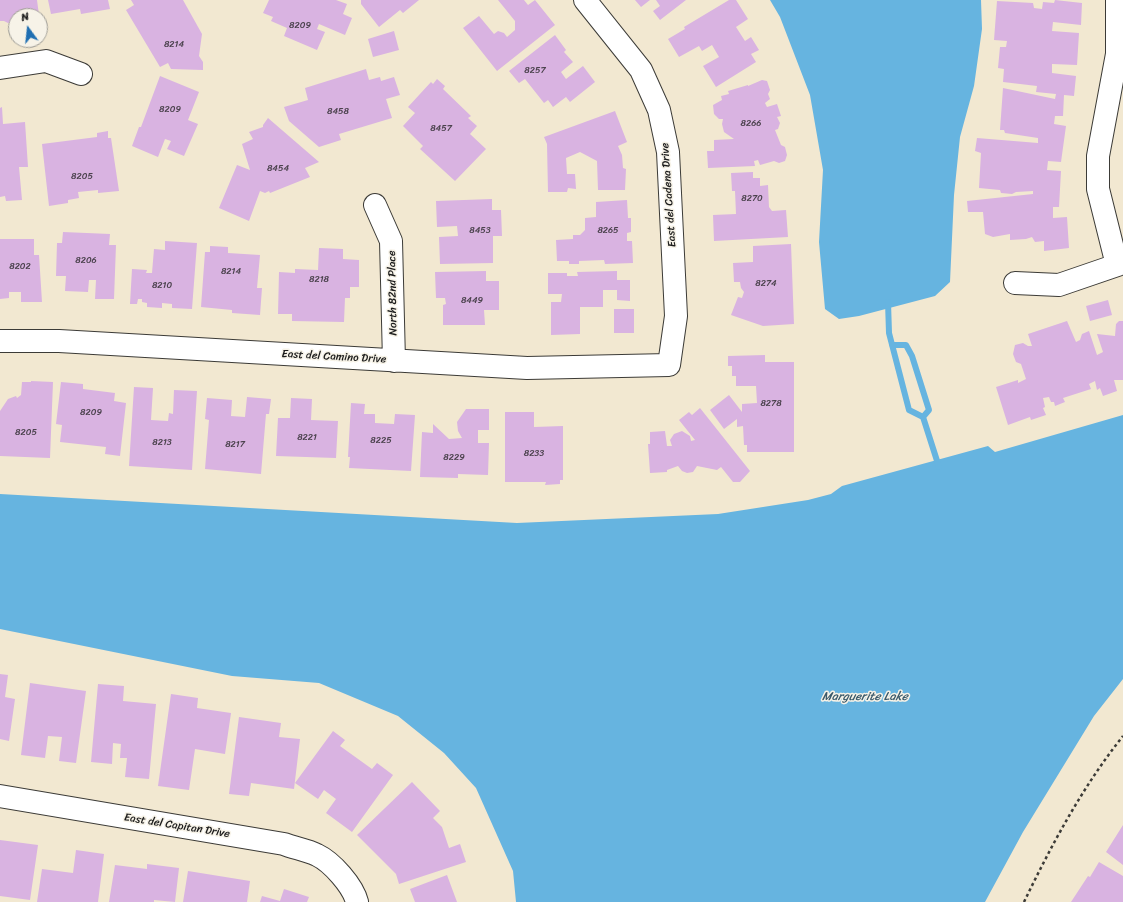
<!DOCTYPE html>
<html>
<head>
<meta charset="utf-8">
<style>
	body { margin:0 }
	#map { position:relative; width:1123px; height:902px; overflow:hidden; background:#f2e8d1; font-family:Sriracha,sans-serif }
	canvas { display:block }
	.north { position:absolute; left:8px; top:8px; width:40px; height:40px; box-sizing:border-box; background:#f7f3e8; border:1px solid #9f9d96; border-radius:50%; rotate:345deg; font-size:11px; font-weight:700; line-height:16px; text-align:center; color:#1c1c1c }
	.north::after { content:''; display:block; margin:auto; width:14px; height:18px; background:#1f6fb2; clip-path:polygon(50% 0,100% 100%,50% 72%,0 100%) }
</style>
</head>
<body>
<div id="map">
<canvas width="1123" height="902"></canvas>
<div class="north">N</div>
</div>
<script>
const c = document.querySelector('canvas').getContext('2d');
c.lineJoin = 'round';
function paint(path, color) {
  c.fillStyle = color;
  c.fill(path, 'evenodd');
}
function strokePath(path, color, width, dash) {
  c.strokeStyle = color;
  c.lineWidth = width;
  c.lineCap = dash ? 'butt' : 'round';
  c.setLineDash(dash || []);
  c.stroke(path);
}
function drawText(font, color, halo, rows, align = 'center') {
  c.font = font + ' Sriracha,sans-serif';
  c.lineWidth = 3;
  c.setLineDash([]);
  c.textBaseline = 'middle';
  c.strokeStyle = halo;
  c.fillStyle = color;
  for (const [text, x, y, turn = 0] of rows) {
    c.save();
    c.translate(x, y);
    c.rotate((+turn || 0) * Math.PI / 180);
    c.textAlign = isNaN(turn) ? turn : align;
    if (halo) c.strokeText(text, 0, 0);
    c.fillText(text, 0, 0);
    c.restore();
  }
}
const water = new Path2D(`
	M770,0H981L982,29L974,86L960,137L954,195L950,282L935,296L859,316L839,319L825,309L819,242L823,170L810,95L780,17Z
	M1123,415V679L1094,716L1023,832L985,902H516L513,871L476,788L444,753L398,716L319,683L232,676L0,629V494L517,523L718,514L808,500L831,494L842,486L988,446L995,452Z`);
const stream = new Path2D(`
	M888,302L889,333L909,410L923,417L939,467
	M892,345H906L912,356L929,410L923,417`);
const building = new Path2D(`
	M0,0H37L39,15L16,16V22L8,23L4,21H0Z
	M48,0H108L110,9L81,14L80,9L51,14Z
	M131,0H183L202,34L199,56L203,62V70L171,69L168,63L160,67L126,10L134,5Z
	M269,0H336L347,4L343,14L352,18L345,35L319,24L317,29L325,32L317,50L284,36L287,28L271,21L273,17L263,13Z
	M361,0H419L403,13L400,10L379,27L361,4Z
	M498,0H524L528,5L535,0L555,25L497,71L463,28L479,16L494,34L498,31L504,33L507,37L515,30V21Z
	M635,0H650L641,7Z
	M656,0H686L660,20L653,11L660,6Z
	M729,0H736L748,19L736,27L745,41L751,37L759,50L751,54L756,62L716,87L703,66L719,57L712,45L702,51L699,46L679,57L668,39L685,29L684,27Z
	M1055,0L1082,3L1081,25L1053,22L1052,31L1079,33L1077,65L1052,64V73L1076,76L1074,96L1064,95L1063,116H1055L1054,124L1066,126L1061,162L1048,161L1047,170L1061,171L1059,207H1053V218L1067,217L1069,248L1044,251V241L1035,242L1032,237L1026,239L1010,240V234L993,237L985,234L983,212H968L967,201L1033,194V191L1016,192L1012,194L1001,193L1000,190L979,188L981,153L975,151L977,138L1038,143V138L1005,133L1004,130H1000L1003,88L1055,99L1056,94L1036,92L1037,86L1003,82L1004,69L998,68L1000,47H1006L1007,41L994,40L997,1L1033,3L1034,8L1042,9L1043,2L1054,3Z
	M394,31L399,50L373,57L368,39Z
	M555,35L566,50L564,52L573,62L561,72L566,79L583,66L595,82L570,102L566,97L553,107L548,100L544,103L525,79L519,83L509,71Z
	M366,69L369,80L380,77L381,81L394,77L400,95L386,99L392,118L339,134L341,140L319,147L289,121L284,107L308,100L305,88Z
	M160,76L199,92L188,120L198,124L184,156L167,149L171,141L165,139L158,157L132,146L139,127H141Z
	M437,79L445,86L443,89L471,116L468,118L477,126L470,134L486,149L455,181L420,149L423,146L403,126L415,113L408,107L431,82L433,84Z
	M762,80L767,81L770,90L768,94L770,99L765,103L767,107L777,104L781,116L777,117L780,123L778,129L775,130L781,145L785,147L787,155L785,161L779,163L774,161L760,165L758,160L754,161L755,166L708,168L707,151H714V140L734,139L724,132L722,124L723,119H719L714,114L713,105L722,100L721,96L729,94L728,91L748,85V86Z
	M2,107L3,124L25,122L28,167H19L22,200L6,201L5,196L0,197V108Z
	M615,111L627,142L618,146L622,155L623,168L626,169L625,190H598L597,161L580,152L566,158L567,174H575L576,189L568,188L567,192H548L547,144L544,137Z
	M268,118L319,162L305,168L310,177L270,193L269,191L265,193L260,191L249,221L219,208L237,165L250,170L242,144L253,139L249,132L263,127V125Z
	M108,131V138H111L119,191L98,193V190L78,192L79,198L68,200V203L49,206L42,144L97,137V133Z
	M753,172V178H760V186L768,185L769,207L772,211L786,210L788,237L714,241L713,215L736,214L735,191H732L731,173Z
	M492,199V210H501L502,236H493V263L440,264L439,237L458,236L457,226L437,227L436,201Z
	M627,200L628,218H631V232L627,233V241H632L633,263L605,264L604,260L579,261V264H569V261H557L556,240L573,239V235H580L585,230V218L596,217V202Z
	M63,232L110,234L109,245H116L114,299H95L96,280H89L88,292L65,291L66,276H56L57,243H62Z
	M0,239H34V255H39L42,302H21V292H9V298L0,299Z
	M165,241L197,243L192,309L172,308V304L162,303V308L147,307V303L142,302V299H138L137,304H130L132,269L147,270L146,273H152L154,249L165,250Z
	M791,244L794,324L763,326L731,315L738,297L742,298L744,292L741,288L740,282H734L733,263L753,262V246Z
	M210,246L228,247V253L260,255L257,288H262L260,315L232,313V310L201,307L205,252H210Z
	M319,248L343,249V259L359,260V287H350V298H345L344,322L292,321V314H278L279,272L295,273V269L318,270Z
	M486,271V281H499V310H484L485,325H443V305L446,304L445,298H436L435,272Z
	M617,271V280H630V301L617,300V290H603V307H580V334L551,335V302H561L562,294H548V273H567V276H578L577,272Z
	M1108,300L1112,315L1090,321L1086,306Z
	M614,309H634V333H614Z
	M1067,321L1076,342L1080,340L1082,334L1089,331L1097,355L1103,352L1097,334L1115,336L1116,324L1119,321H1123V380H1114L1117,391L1103,396L1100,388L1097,390L1095,381L1089,384L1091,389L1063,398L1065,402L1055,406L1054,402H1051L1049,397L1043,398L1045,407L1043,408L1046,415L1031,420L1030,417L1008,425L996,387L1018,380V383L1026,379L1021,364L1016,362L1013,354L1015,345L1023,343L1028,346H1032L1028,334Z
	M765,355V362H794V452H747V445H744L743,426L737,427V419L724,429L710,410L729,395L742,412V404L757,403L756,386H736V376H732V366H728V356Z
	M31,381L53,382L50,458L0,456V411L8,399L16,396L17,398L21,395L22,382H31Z
	M61,382L83,384V389L115,393L114,401L126,403L120,456L105,454L106,447L60,442L62,425L56,424Z
	M134,387L153,388L151,420L168,421L169,413L173,414L174,390L197,391L192,470L129,466Z
	M247,397L271,399L269,414H266L261,474L205,469L209,420L205,419L207,398L232,400L231,416L245,417Z
	M291,398L312,399L311,420L338,421L336,458L276,456L278,418H290Z
	M351,403L365,404L364,414H375V423L394,424L395,414L415,415L411,471L349,468L350,457H348Z
	M700,408L750,471L740,482H733L721,467L717,470L697,466L693,472L687,473L682,471L678,466L667,470V472L650,473L648,444H650V432L665,431L667,446H672L670,440L674,434L682,431L690,436L691,441L695,440L679,420L689,412L692,415Z
	M466,409H489V430H478V443H489L488,475L458,474V478L420,477L422,432L433,433V424L449,439L462,438L458,431L457,422Z
	M505,412H534V427L563,426V480H560V484L545,485L546,482H505Z
	M0,674L8,675L5,697L15,699L9,741L0,739Z
	M30,683L86,691L76,763L59,761L62,737L48,736L45,758L21,755Z
	M98,684L124,686L123,701L156,704L149,779L125,777L127,758H120L121,744L113,743L112,764L91,762Z
	M171,694L198,698L197,708L231,713L225,754L195,749L189,790L158,786Z
	M239,717L281,723L279,737L300,739L294,789L251,783L249,796L229,794Z
	M333,731L345,740L340,746L372,769L377,763L393,775L352,832L326,813L336,799L324,790L318,799L295,783Z
	M412,782L440,811L433,818L442,827L449,848L460,844L466,862L399,884L396,874L357,835Z
	M1123,825V865L1106,852Z
	M0,840L38,845L30,900L0,896Z
	M76,850L104,854L98,902H37L42,869L73,873Z
	M1099,862L1123,876V902H1071L1088,876L1090,877Z
	M147,864L179,868L175,902L154,900V902H109L115,865L147,869Z
	M188,871L250,881L247,902H183Z
	M447,875L457,902H415L410,889Z
	M284,889L309,897L307,902H260L262,896L280,901Z`);
const path = new Path2D(`
	M1024,902C1052,844 1083,786 1123,736`);
const minor = new Path2D(`
	M1117,0V54L1098,156V189L1117,265
	M0,68L46,61L81,74
	M375,205L391,241L394,361
	M1015,283L1059,285L1123,263
	M0,341H59L527,368L669,365L676,316L668,152L659,110L641,70L585,0
	M0,796L284,844C294,848 307,850 317,855C332,862 353,886 357,902`);
const numberNames = [
	["8209",300,26],
	["8214",174,45],
	["8257",535,71],
	["8209",170,110],
	["8458",338,112],
	["8266",751,124],
	["8457",441,129],
	["8454",278,169],
	["8205",82,177],
	["8270",752,199],
	["8453",480,231],
	["8265",608,231],
	["8206",86,261],
	["8202",20,267],
	["8214",231,272],
	["8218",319,280],
	["8274",766,284],
	["8210",162,286],
	["8449",472,301],
	["8278",771,404],
	["8209",91,413],
	["8205",26,433],
	["8221",307,438],
	["8225",381,441],
	["8213",162,443],
	["8217",235,445],
	["8233",534,454],
	["8229",454,458]
];
const streetNames = [
	["East del Cadena Drive",669,195,-94],
	["North 82nd Place",393,293,-91],
	["East del Camino Drive",334,357,3],
	["East del Capitan Drive",177,826,9]
];
const waterNames = [
	["Marguerite Lake",865,697]
];
paint(water, '#66b4e0');
strokePath(stream, '#66b4e0', 6);
paint(building, '#d9b3e1');
strokePath(minor, '#3c3b37', 24);
strokePath(path, '#3c3b37', 2.5, [3, 3]);
strokePath(minor, '#fff', 22);
drawText('9px', '#4b424d', null, numberNames);
drawText('11px', '#1c1c1c', '#f7f3e8', streetNames);
drawText('italic 12px', '#3a596a', '#f7f3e8', waterNames);
</script>
</body>
</html>
